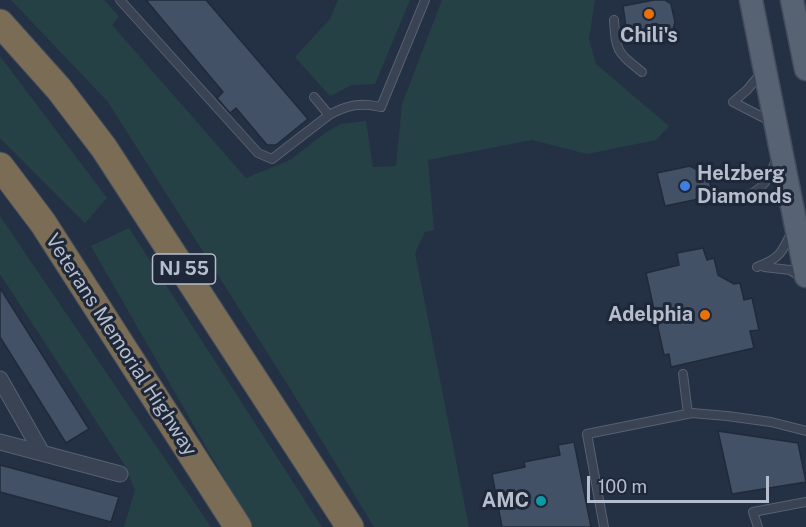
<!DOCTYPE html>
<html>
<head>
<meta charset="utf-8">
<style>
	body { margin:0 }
	#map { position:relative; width:806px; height:527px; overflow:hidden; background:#243144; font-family:"Public Sans",sans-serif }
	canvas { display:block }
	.scale { position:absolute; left:587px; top:476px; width:182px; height:27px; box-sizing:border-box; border:3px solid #b6becd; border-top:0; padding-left:8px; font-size:18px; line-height:21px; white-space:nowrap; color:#b6becd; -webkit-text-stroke:4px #1e2839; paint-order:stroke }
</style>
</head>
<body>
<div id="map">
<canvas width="806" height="527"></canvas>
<div class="scale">100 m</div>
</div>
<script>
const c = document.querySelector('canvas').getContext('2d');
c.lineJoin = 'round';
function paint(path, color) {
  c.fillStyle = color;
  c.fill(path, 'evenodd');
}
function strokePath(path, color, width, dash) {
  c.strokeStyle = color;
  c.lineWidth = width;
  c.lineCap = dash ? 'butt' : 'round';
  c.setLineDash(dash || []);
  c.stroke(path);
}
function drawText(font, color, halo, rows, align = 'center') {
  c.font = font + ' "Public Sans",sans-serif';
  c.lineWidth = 6;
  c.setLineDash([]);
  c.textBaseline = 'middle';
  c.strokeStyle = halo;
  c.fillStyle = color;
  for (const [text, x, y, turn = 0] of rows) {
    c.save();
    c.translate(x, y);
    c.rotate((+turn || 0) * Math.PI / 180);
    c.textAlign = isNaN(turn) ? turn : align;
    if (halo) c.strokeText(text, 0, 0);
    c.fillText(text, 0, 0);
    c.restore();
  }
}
const green = new Path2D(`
	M11,0H104L119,16L112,25L246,178L290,160L328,131L341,124L366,121L373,167L396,166L402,104L442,0H595L589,39L596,64L669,126L656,140L587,154L532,140L428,160L434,230L425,232L415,253L469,527H374L291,390L108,102Z
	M338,0H410L375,84L352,85L330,96L295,57L330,19Z
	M0,56L107,198L85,223L0,138Z
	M0,216L211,527H124L135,490L124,464L0,274Z
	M129,228L322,527H252L91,246Z`);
const building = new Path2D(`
	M146,0H206L308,119L276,145H267L236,108L230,113L217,98L223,92Z
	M654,0H665L671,4L675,22L672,33L628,41L623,6Z
	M690,166L708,176L713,196L665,206L657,173Z
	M703,248L707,260L714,258L718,275L734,284L740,283L744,300L752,298L759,330L750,331L754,348L671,367L669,354L664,355L646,273L679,265L677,253Z
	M0,288L89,429L66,443L0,337Z
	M718,431L798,443L806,482L732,494Z
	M574,442L591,527H502L492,474L525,467L524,462L560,455L558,445Z
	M0,465L119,497L111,522L0,492Z`);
const lane = new Path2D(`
	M120,0L258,153L272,159L329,115
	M614,20C616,52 617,52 642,72
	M762,72L747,90L733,102L770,121
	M314,97L329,115C347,105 361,102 381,107L425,0
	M744,197C763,190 769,179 776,160
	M757,267C780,258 782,253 792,231
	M764,267L790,270L801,277
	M683,374L688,414
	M604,527L587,434L692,413L727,416L771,422L806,431
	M758,527L753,512L806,502`);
const street = new Path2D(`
	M0,379L42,453
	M0,442L120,474`);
const primary = new Path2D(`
	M751,0L806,276
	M792,0L806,69`);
const highway = new Path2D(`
	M0,23L59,89L104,148L350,527
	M0,166L43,223L238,527`);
const markers = [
	[649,14,6,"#e8710a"],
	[685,186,6,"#3f7fe0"],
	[705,315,6,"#e8710a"],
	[541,501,6,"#0f9aa8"]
];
const shields = [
	[184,269,63]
];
const shieldNames = [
	["NJ 55",184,269]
];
const poiNames = [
	["Chili's",649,36,"center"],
	["Helzberg",697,174,"left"],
	["Diamonds",697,197,"left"],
	["Adelphia",693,315],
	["AMC",529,501]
];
const streetNames = [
	["Veterans Memorial Highway",121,345,57]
];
paint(green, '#264145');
paint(building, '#435166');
strokePath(building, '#202a3a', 1.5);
strokePath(lane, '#576170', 10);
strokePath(street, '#576170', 17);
strokePath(primary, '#434c5c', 25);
strokePath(highway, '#414b5a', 29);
strokePath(lane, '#394353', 8);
strokePath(street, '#394353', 15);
strokePath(primary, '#576273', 22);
strokePath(highway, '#7a6c55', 27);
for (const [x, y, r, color] of markers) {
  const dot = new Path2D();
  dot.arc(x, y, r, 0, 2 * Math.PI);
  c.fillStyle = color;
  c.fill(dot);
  strokePath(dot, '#1e2839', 2);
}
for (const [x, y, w] of shields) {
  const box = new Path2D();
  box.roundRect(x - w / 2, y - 15, w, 30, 4.5);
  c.fillStyle = '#1e2839';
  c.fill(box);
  strokePath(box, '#b6becd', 1.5);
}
drawText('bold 18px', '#b6becd', null, shieldNames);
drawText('bold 20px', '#b6becd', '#1e2839', poiNames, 'right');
drawText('20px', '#b6becd', '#1e2839', streetNames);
</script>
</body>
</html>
